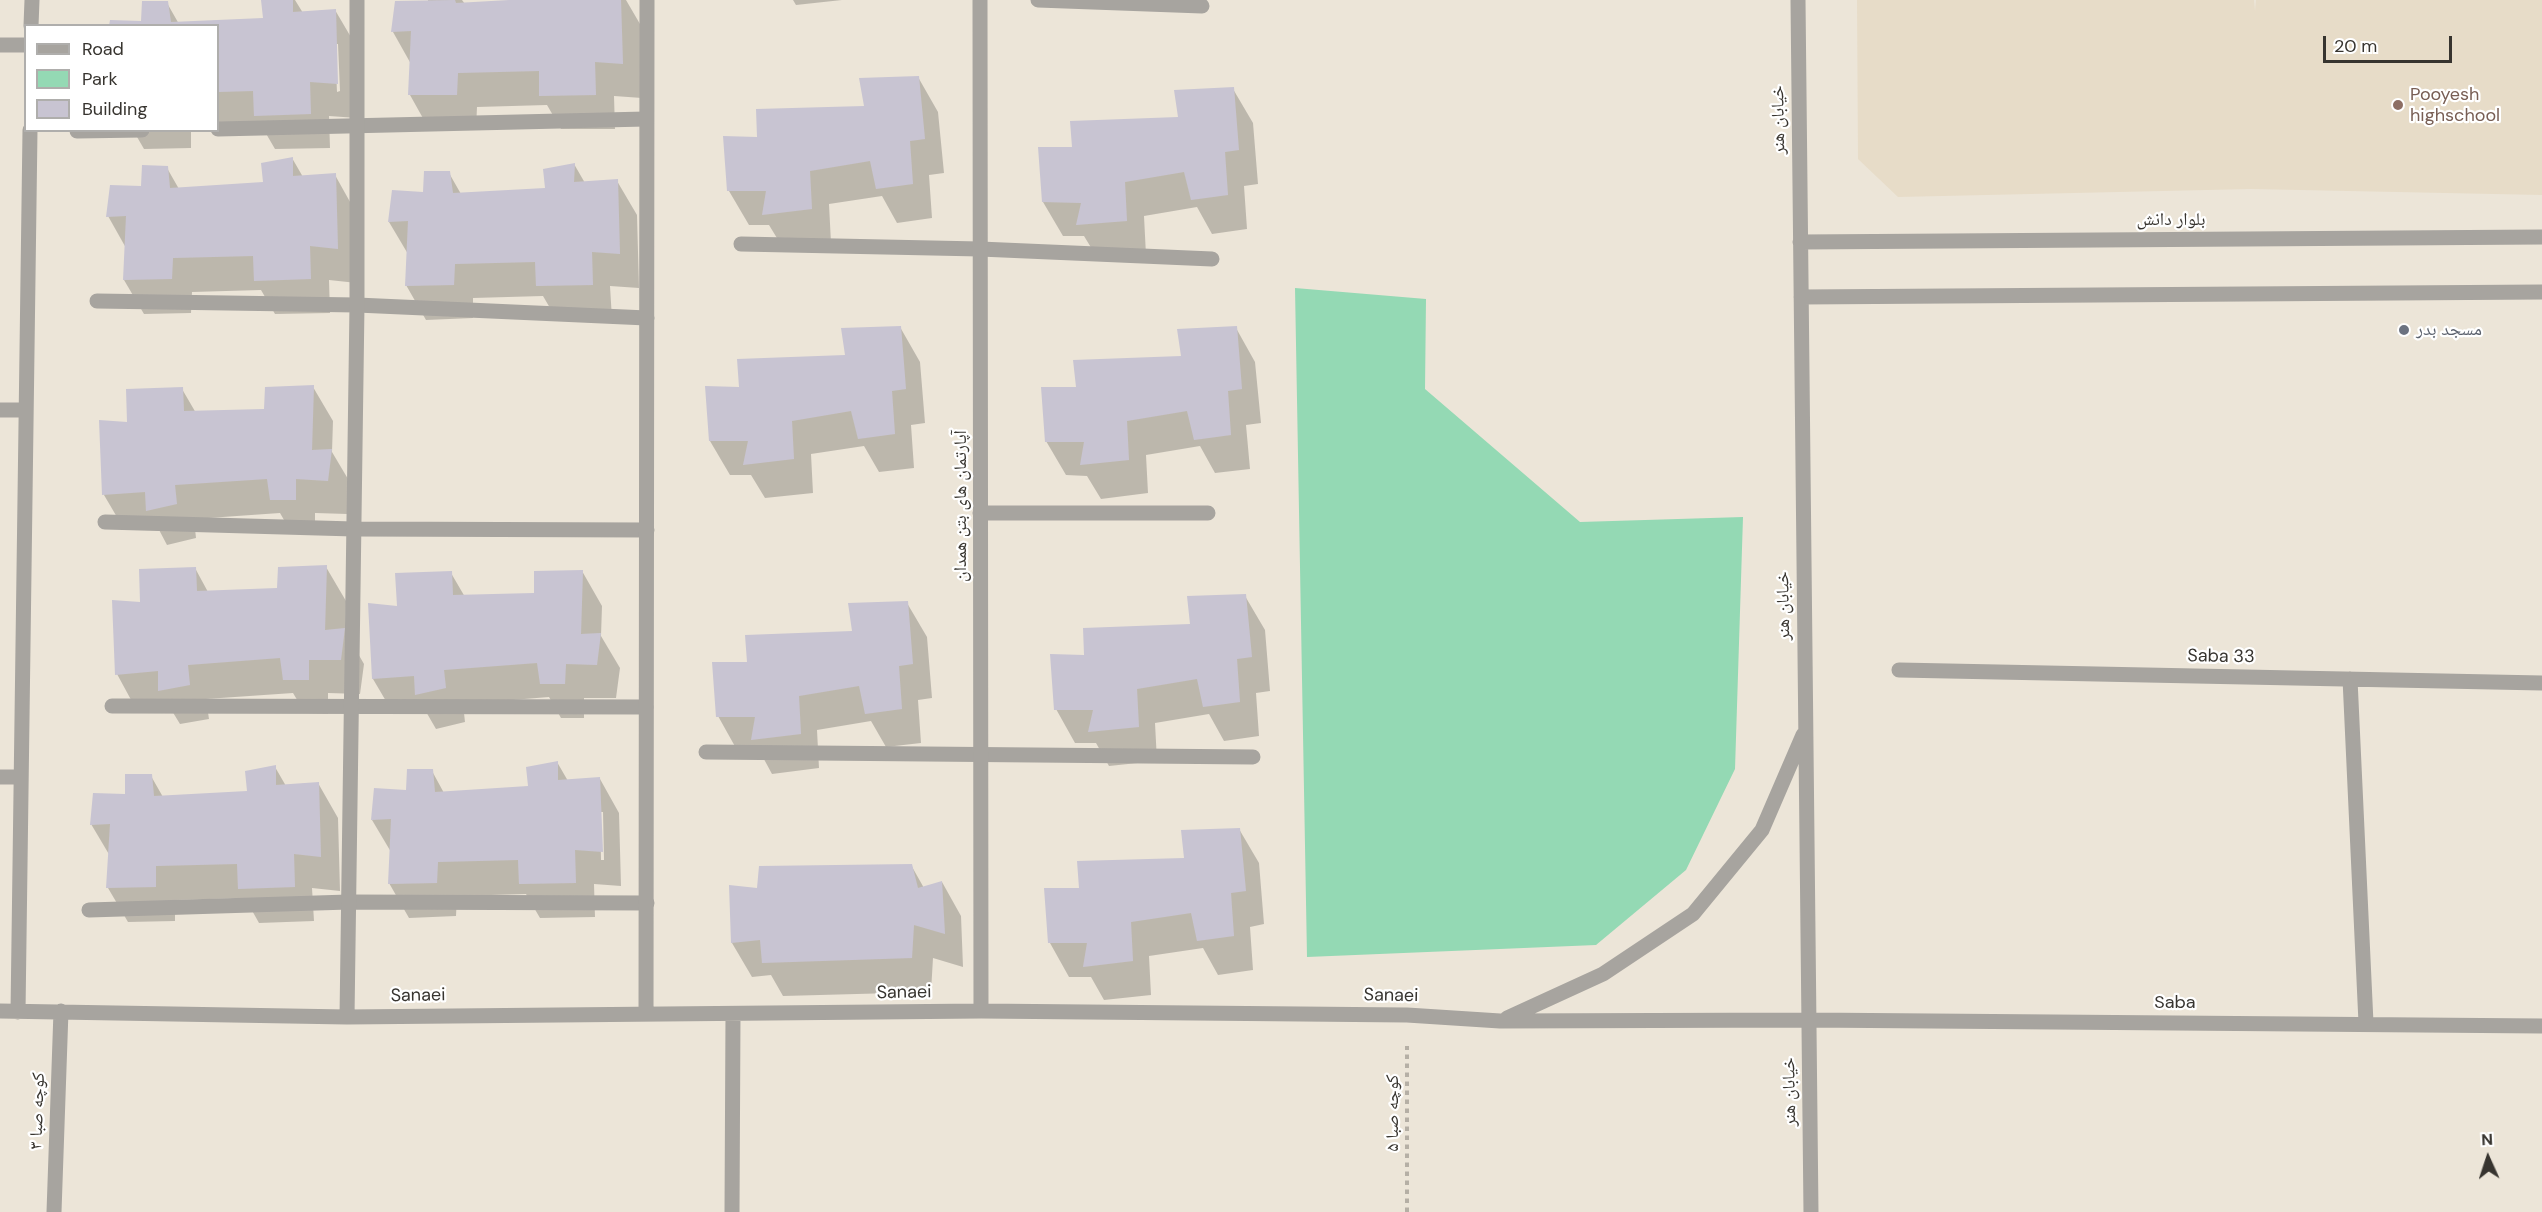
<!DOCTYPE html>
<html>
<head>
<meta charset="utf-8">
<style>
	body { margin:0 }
	#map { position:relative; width:2542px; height:1212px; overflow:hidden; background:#ece5d8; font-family:"DM Sans",sans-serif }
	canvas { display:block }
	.legend { position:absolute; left:24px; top:24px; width:195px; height:108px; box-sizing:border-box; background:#fff; border:2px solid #afaeac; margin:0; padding:8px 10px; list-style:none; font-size:18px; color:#37342f }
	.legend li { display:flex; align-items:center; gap:12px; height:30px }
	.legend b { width:30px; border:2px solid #afaeac }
	.north { position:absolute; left:2458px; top:1128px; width:60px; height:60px; -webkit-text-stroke:4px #fff; paint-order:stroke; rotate:357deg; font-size:16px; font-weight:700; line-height:24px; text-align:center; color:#37342f }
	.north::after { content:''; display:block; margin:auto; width:21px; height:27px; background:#37342f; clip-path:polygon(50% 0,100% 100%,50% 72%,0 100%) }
	.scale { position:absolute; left:2323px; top:36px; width:129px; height:27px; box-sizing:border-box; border:3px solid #37342f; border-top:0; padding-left:8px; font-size:18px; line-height:21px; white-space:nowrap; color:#37342f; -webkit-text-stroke:4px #fff; paint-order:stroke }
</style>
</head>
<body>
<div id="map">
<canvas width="2542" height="1212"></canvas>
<ul class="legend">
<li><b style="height:8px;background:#a7a49f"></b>Road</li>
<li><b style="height:16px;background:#94d9b4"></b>Park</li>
<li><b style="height:16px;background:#c8c4d2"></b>Building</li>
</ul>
<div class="north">N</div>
<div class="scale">20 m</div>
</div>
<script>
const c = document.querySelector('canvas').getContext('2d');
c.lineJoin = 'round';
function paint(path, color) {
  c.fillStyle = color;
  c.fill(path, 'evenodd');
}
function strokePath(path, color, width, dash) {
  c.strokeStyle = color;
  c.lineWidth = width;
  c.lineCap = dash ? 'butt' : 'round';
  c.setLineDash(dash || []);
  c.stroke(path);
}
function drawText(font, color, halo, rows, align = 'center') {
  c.font = font + ' "DM Sans","Noto Naskh Arabic",sans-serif';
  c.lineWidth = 4.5;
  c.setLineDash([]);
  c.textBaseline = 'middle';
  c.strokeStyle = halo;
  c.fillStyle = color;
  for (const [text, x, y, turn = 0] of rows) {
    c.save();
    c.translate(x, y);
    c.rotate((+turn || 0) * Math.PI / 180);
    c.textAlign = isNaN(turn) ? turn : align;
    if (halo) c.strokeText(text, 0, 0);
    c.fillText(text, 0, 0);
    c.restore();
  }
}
const built = new Path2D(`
	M1857,0H2254L2255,11L2256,0H2542V195L2251,189L1898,197L1858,159Z`);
const green = new Path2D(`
	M1295,288L1426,299L1425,389L1580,522L1743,517L1735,769L1686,870L1596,945L1307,957Z`);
const shadow = new Path2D(`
	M263,0H295L303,13L335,10L355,44L357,118L329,116L330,148L275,149L261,125L218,126V26L143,23L167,3L179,24L264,19ZM335,44H338L340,91L337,92Z
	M428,0H462L465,4L534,0H626L640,24L642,98L614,96L615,129H561L547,105L477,107L476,129H429L410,95L411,64L393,32L396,2L428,3Z
	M793,0H842L796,5Z
	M918,77L938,112L944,173L929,175L932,218L897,223L882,196L829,204L831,243L783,248L769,225H749L729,191L759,138L865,107Z
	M1233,89L1253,123L1258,184L1244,186L1247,229L1212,234L1197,207L1144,216L1146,255L1098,259L1084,236H1063L1043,202L1074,149L1180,118Z
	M133,130H191V148L144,149Z
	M292,158L303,177L335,175L354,209L357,283L329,280L330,313L275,314L261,290L192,292L191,313L144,314L124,280L126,248L108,216L167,168L179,189L265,183Z
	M574,164L585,183L617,181L637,215L639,288L610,286L612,319L557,320L543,296L473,298V318L426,320L406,285L408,254L389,222L449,173L461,194L546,189Z
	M900,327L920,362L925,423L911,425L914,468L879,472L864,446L811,454L813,493L765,498L751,475H730L710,441L741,388L847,357Z
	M1236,328L1255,362L1261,423L1246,425L1250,469L1215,473L1200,446L1146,455L1148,493L1101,499L1087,476L1066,475L1046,441L1077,388L1183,358Z
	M313,387L333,421L332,452L351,484L347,514L315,513V534H292L280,513L194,519L196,538L167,545L157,526L124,529L104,495L101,421L129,423L182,389L196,413L266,410Z
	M326,567L346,601L345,631L364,664L360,694L328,693V714L305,713L293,693L206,699L209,719L180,724L169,706L136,709L117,674L142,603L195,568L208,592L279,590Z
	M582,571L602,606L601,636L620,668L616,698H584V718H561L549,697L463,704L465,722L436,729L425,710L393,713L373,679L370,605L398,607L451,573L465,597L535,594Z
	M1245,596L1265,630L1270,691L1256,693L1259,736L1224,741L1209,714L1155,723L1157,761L1109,766L1096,743H1075L1056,709L1086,656L1192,625Z
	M907,603L927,637L932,698L918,700L921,743L886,747L871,721L817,730L819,768L772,774L759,750H737L718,716L748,663L854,632Z
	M557,762L568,781L600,779L619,813L621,886L594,884L595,917L540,918L526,894L457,896L456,916L409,918L389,883L391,852L372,820L432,771L444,793L529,787ZM600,812H603L604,860H601Z
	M275,767L286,786L318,783L338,818L340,891L312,888L314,921L259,923L245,898L175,900V921L128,922L108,888L110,856L91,824L151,776L163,797L248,792Z
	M1239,829L1259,863L1264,924L1250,927L1253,970L1218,975L1203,948L1149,956L1151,995L1104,1000L1091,977H1069L1050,943L1080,890L1186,859Z
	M911,865L924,888L942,882L961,916L963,967L933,958L931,992L783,996L771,975L752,977L732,943L731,886L759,890Z`);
const building = new Path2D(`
	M261,0H293V12L336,9L338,84L310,82L311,114L254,116L253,91L218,92V26H109L110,20L141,21L142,1H168L171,22L263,18Z
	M455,0L456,3L509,0H621L623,64L595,62L596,95L539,96V71L458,73L457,95H408L411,31L391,32L395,1Z
	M919,76L925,139L910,141L913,184L876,189L870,161L810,171L812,209L762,215L766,191H727L723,136L757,137L756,109L864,106L859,78Z
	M1234,87L1239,150L1225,152L1228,195L1191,200L1184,172L1125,182L1127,221L1076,225L1081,203L1042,202L1038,147H1072L1070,121L1178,117L1174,90Z
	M293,157V176L336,173L338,249L310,246L311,279L254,281L253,256L173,258L172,279L123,280L126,216L106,217L110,185L141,186L142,165L168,166L170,188L263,182L261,163Z
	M575,163L574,182L618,179L620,254L592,252L593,285L536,286L535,262L455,264L454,285L405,286L408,221L388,222L392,190L423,192L424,171H450L453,193L545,188L543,169Z
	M901,326L906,389L892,391L895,434L858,439L851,411L792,421L794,459L743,465L748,441H709L705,386L739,387L737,359L845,355L841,328Z
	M1237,326L1242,389L1228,391L1231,435L1194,440L1187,411L1127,421L1129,460L1080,465L1084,442H1045L1041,387H1076L1073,360L1181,356L1177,329Z
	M314,385L312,450L332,449L328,481L296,479V500H270L267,479L175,485L177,504L146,511L145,492L102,495L99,420L127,422L126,389L183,387L184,411L264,409L265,387Z
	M327,565L325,630L345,628L341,660H309V680H283L280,658L188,665L190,685L158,691V671L115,675L112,600L140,602L139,569L196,567L197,591L277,588L278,567Z
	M583,570L581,634L601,633L597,665L566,664L565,684H540L537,663L444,670L446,688L415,695L414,676L372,679L368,603L397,606L395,573L452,571L453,595L534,593V571Z
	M1246,594L1252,657L1237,659L1240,702L1203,707L1197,679L1137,689L1139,727L1088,732L1093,710H1054L1050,654L1084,655L1083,628L1190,624L1187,596Z
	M908,601L913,664L899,666L902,709L865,714L859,686L799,696L801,734L751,740L755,717H716L712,662H747L745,635L852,631L848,603Z
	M558,761V780L600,777L603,852L575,850L576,883L519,884L518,860L438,862L437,883L388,884L391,819L371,820L374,788L406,790L407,769H433L435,792L528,786L526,767Z
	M276,765V785L319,782L321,857L294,854L295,887L238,889L237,864L156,866V887L106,888L110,824L90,825L93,793L125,794V774H152L154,796L247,791L245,771Z
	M1240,828L1246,891L1231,893L1234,936L1197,941L1191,913L1131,922L1133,961L1083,967L1087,943H1048L1044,888H1079L1077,861L1184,858L1181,830Z
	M912,864L918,888L942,881L945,934L914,925L912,958L762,963L760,940L731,943L729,885L757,888L759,866Z`);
const path = new Path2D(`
	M1407,1212V1046`);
const lane = new Path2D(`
	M1038,0L1202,6
	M218,129L646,119
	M77,131L142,130
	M741,244L980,249L1212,259
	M97,301L357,305L647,318
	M980,513H1208
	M105,522L354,529L647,530
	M112,706L646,707
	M706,752L1253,757
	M89,910L349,902L647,903`);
const street = new Path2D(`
	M980,0L981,1011
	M1798,0L1811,1212
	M31,26L32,0
	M0,45H26
	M1800,242L2542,237
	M1801,297L2542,292
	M0,410H26
	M1899,670L2542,683
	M2350,679L2366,1023
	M0,777H21
	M0,1011L347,1017L981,1011L1407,1015L1500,1021L1809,1020L2542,1026
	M18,1012L30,130
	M646,1013L647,0
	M347,1017L357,305V0
	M1507,1018L1603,974L1693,914L1762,830L1803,735
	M54,1212L61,1011
	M732,1212L733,1014`);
const markers = [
	[2398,105,6,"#8d6e63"],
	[2404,330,6,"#6b7280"]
];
const educationNames = [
	["Pooyesh",2410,95],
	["highschool",2410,116]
];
const streetNames = [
	["خیابان هنر",1779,120,-91],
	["بلوار دانش",2171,220],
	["آپارتمان های بتن همدان",961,506,-90],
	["خیابان هنر",1784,606,-91],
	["Saba 33",2221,657,1],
	["Sanaei",904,993,-1],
	["Sanaei",418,996,-1],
	["Sanaei",1391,996,1],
	["Saba",2175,1003],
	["خیابان هنر",1790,1092,-91],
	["کوچه صبا ۳",38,1111,-88],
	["کوچه صبا ۵",1393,1113,-90]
];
const worshipNames = [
	["مسجد بدر",2416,330]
];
paint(built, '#e7dcc8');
paint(green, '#94d9b4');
paint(shadow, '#0003');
paint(building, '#c8c4d2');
strokePath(path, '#b5afa5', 4, [4.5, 4.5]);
strokePath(lane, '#a7a49f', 15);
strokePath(street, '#a7a49f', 15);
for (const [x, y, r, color] of markers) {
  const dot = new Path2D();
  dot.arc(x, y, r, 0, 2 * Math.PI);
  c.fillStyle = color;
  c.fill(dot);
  strokePath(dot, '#fff', 2);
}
drawText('18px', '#785e54', '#fff', educationNames, 'left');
drawText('18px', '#37342f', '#fff', streetNames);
drawText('18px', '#5b616d', '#fff', worshipNames, 'left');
</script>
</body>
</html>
